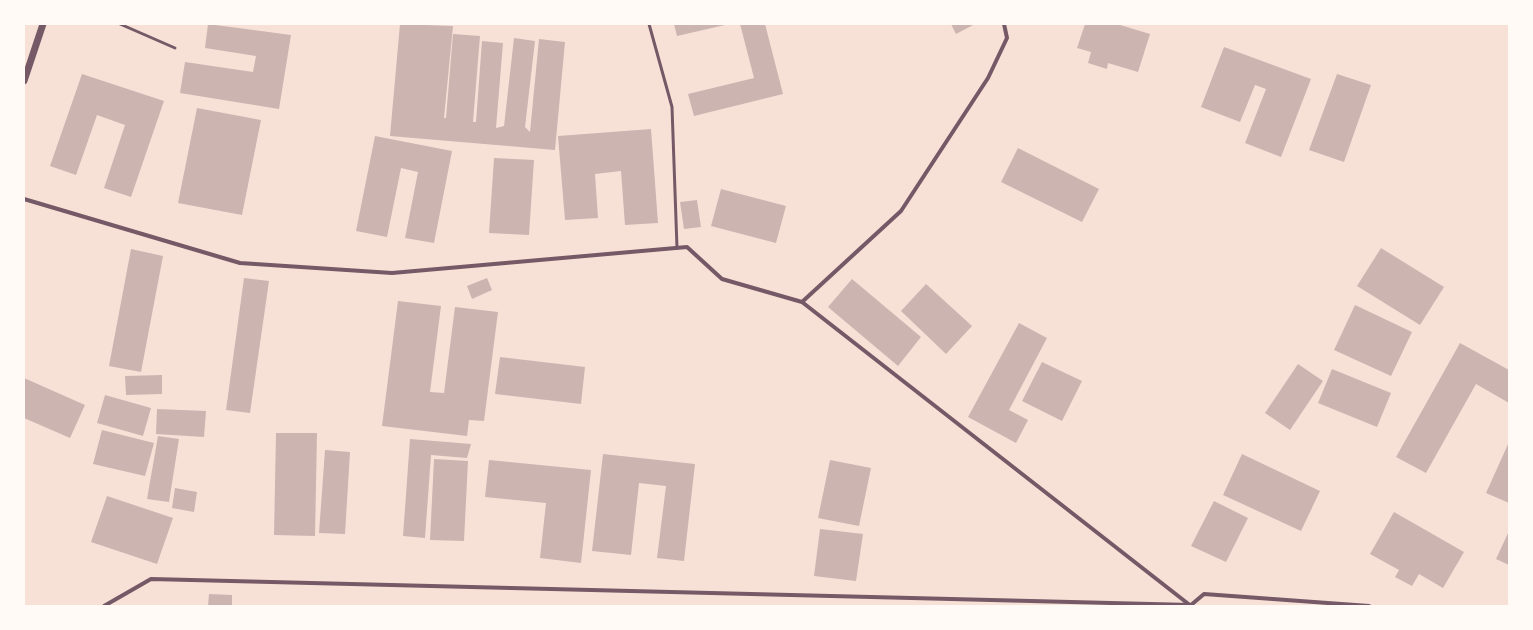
<!DOCTYPE html>
<html>
<head>
<meta charset="utf-8">
<style>
	body { margin:0 }
	#map { position:relative; width:1533px; height:630px; overflow:hidden; background:#f7e1d7; font-family:Georgia,serif }
	canvas { display:block }
	.frame { position:absolute; inset:0; border:25px solid #fffaf5; pointer-events:none }
</style>
</head>
<body>
<div id="map">
<canvas width="1533" height="630"></canvas>
<div class="frame"></div>
</div>
<script>
const c = document.querySelector('canvas').getContext('2d');
c.lineJoin = 'round';
function paint(path, color) {
  c.fillStyle = color;
  c.fill(path, 'evenodd');
}
function strokePath(path, color, width, dash) {
  c.strokeStyle = color;
  c.lineWidth = width;
  c.lineCap = dash ? 'butt' : 'round';
  c.setLineDash(dash || []);
  c.stroke(path);
}
const building = new Path2D(`
	M208,24L291,35L279,109L180,93L185,62L253,72L256,56L205,48Z
	M400,24L453,26L444,118H446L453,34L480,36L473,122H476L482,41L503,43L496,128L504,126L514,38L535,41L525,127L530,132L539,39L565,42L555,150L390,136Z
	M674,24H725V25L677,36Z
	M740,24H765L783,94L694,116L688,94L754,78Z
	M951,24H975L956,34Z
	M1085,24H1117L1150,34L1138,72L1108,63L1107,69L1088,63L1091,52L1077,48Z
	M1224,47L1311,79L1281,157L1245,143L1266,89L1255,85L1240,122L1201,107Z
	M82,74L164,101L131,197L104,188L125,125L97,115L76,175L50,166Z
	M1337,74L1371,85L1344,162L1309,150Z
	M197,108L261,120L242,215L178,203Z
	M651,129L658,223L625,225L621,171L595,174L598,218L565,220L558,136Z
	M375,136L452,151L434,243L405,238L418,172L401,168L387,237L356,231Z
	M1018,148L1099,189L1082,222L1001,182Z
	M494,158L534,160L529,235L489,233Z
	M721,189L786,206L776,243L711,226Z
	M697,200L701,227L684,229L680,202Z
	M1381,248L1444,287L1420,325L1357,286Z
	M131,249L163,256L141,372L109,366Z
	M244,278L269,281L250,413L226,410Z
	M487,278L492,290L472,299L467,286Z
	M852,279L921,337L898,366L828,307Z
	M926,284L972,326L946,354L901,311Z
	M398,301L441,306L430,392L444,393L455,307L498,312L484,421L469,420L467,436L382,426Z
	M1355,305L1412,332L1391,376L1334,350Z
	M1019,323L1047,338L1009,410L1028,420L1016,443L968,417Z
	M1460,343L1509,370V403L1476,384L1426,473L1396,457Z
	M500,357L585,367L581,404L495,394Z
	M1042,362L1082,381L1062,421L1022,401Z
	M1298,364L1323,381L1290,430L1265,413Z
	M1332,369L1391,393L1377,427L1318,403Z
	M162,375V394L126,395L125,376Z
	M24,378L85,405L70,438L24,418Z
	M105,395L151,408L143,436L97,423Z
	M157,409L206,411L204,437L156,434Z
	M102,430L154,443L145,476L93,464Z
	M276,433H317L315,536L274,535Z
	M158,436L179,439L169,502L147,499Z
	M410,439L471,444L467,458L431,455L425,538L403,536Z
	M1509,442V503L1486,493Z
	M325,450L350,452L345,534L319,533Z
	M603,454L695,464L684,561L657,558L666,486L639,483L631,555L592,551Z
	M1242,454L1320,491L1301,531L1223,495Z
	M434,459L468,461L464,541L430,540Z
	M489,460L591,470L581,563L540,558L546,503L485,497Z
	M830,460L871,468L859,526L818,518Z
	M175,488L197,492L194,512L172,508Z
	M107,496L173,518L157,564L91,542Z
	M1214,501L1248,518L1226,562L1191,546Z
	M1394,512L1464,552L1443,588L1419,574L1412,586L1395,577L1399,570L1370,554Z
	M820,529L863,534L856,581L814,576Z
	M1509,531V565L1496,559Z
	M209,594L232,595V606H208Z`);
const service = new Path2D(`
	M120,24L175,48
	M649,24L672,107L677,248`);
const minor = new Path2D(`
	M24,199L240,263L392,273L687,247L722,279L802,302L1191,606
	M802,302L901,211L988,78L1007,38L1004,24
	M104,606L151,579L1191,605L1204,594L1369,606`);
const tertiary = new Path2D(`
	M24,81L43,24`);
paint(building, '#ccb4b1');
strokePath(service, '#755966', 3);
strokePath(minor, '#755966', 4);
strokePath(tertiary, '#755966', 7);
</script>
</body>
</html>
